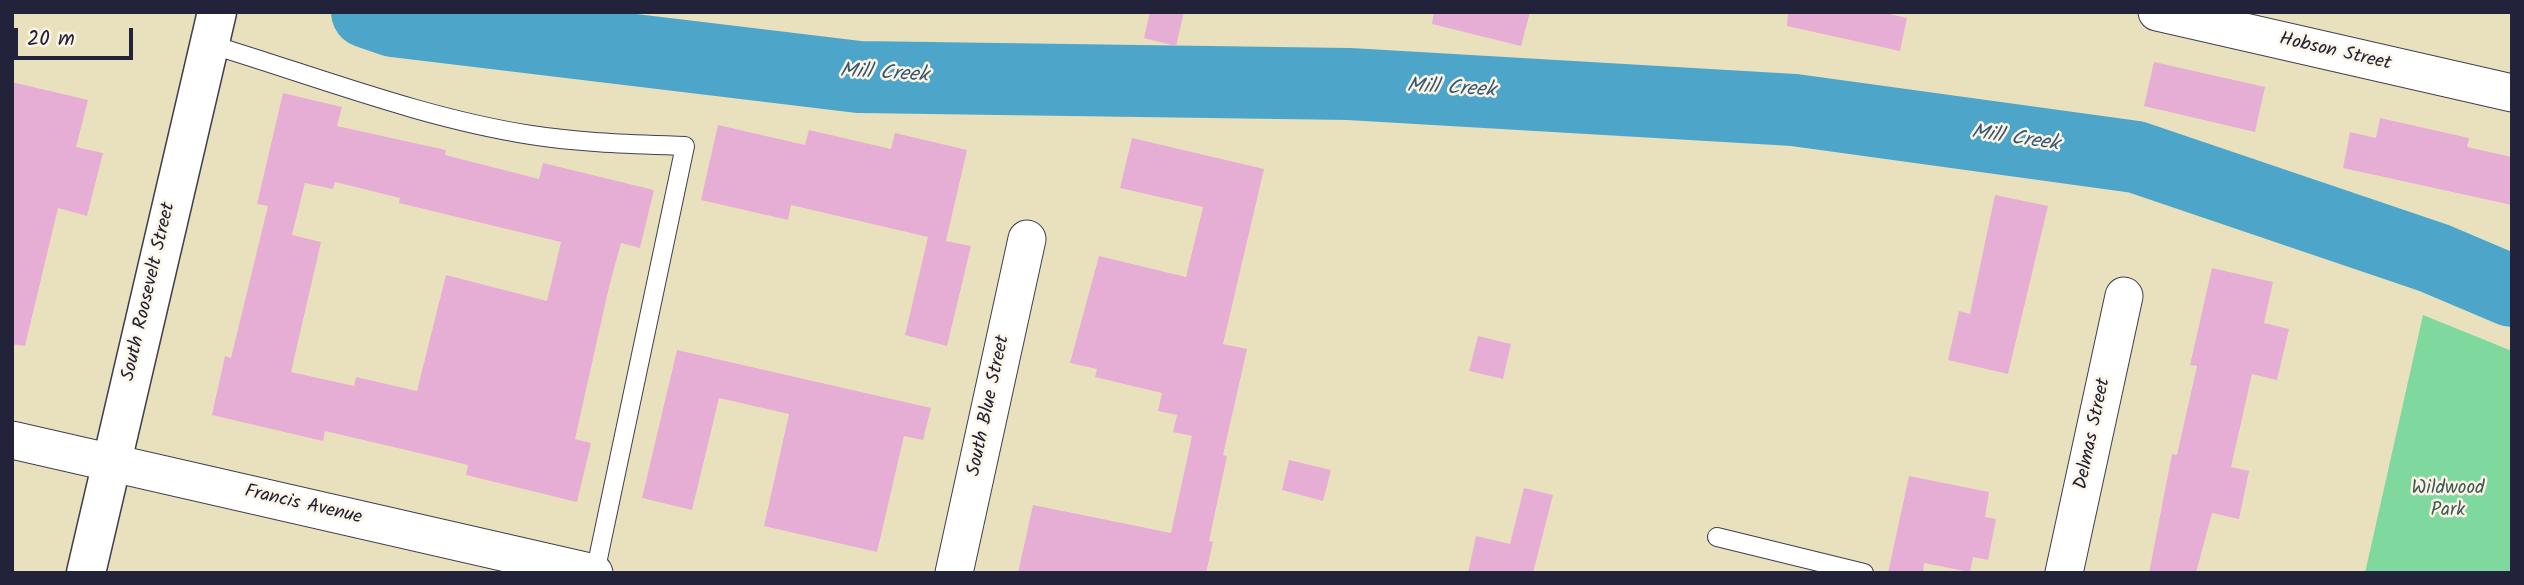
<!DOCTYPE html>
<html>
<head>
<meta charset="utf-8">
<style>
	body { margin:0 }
	#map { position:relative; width:2524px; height:585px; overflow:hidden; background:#e9e1bd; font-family:Kalam,sans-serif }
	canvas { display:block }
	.frame { position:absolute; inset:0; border:14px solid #22223b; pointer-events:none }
	.scale { position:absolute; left:14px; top:28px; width:119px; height:32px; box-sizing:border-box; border:4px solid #22223b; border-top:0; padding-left:9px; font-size:21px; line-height:24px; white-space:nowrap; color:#22223b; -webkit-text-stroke:5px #fcf5e5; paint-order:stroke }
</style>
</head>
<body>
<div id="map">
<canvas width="2524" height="585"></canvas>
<div class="frame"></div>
<div class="scale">20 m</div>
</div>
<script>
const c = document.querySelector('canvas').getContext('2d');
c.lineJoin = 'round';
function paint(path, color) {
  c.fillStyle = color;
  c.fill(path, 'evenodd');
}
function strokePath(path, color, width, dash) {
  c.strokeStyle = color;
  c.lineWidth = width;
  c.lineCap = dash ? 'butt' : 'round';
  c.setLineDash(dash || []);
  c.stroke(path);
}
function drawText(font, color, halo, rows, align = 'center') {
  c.font = font + ' Kalam,sans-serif';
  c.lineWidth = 5;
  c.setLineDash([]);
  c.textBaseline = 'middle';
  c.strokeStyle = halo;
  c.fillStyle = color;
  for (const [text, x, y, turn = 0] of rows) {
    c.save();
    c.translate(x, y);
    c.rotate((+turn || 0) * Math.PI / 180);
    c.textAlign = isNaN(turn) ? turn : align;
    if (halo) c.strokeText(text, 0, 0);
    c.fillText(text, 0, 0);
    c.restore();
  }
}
const green = new Path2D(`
	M2423,315L2512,351V573H2365Z`);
const river = new Path2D(`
	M367,12L393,21L859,77L1349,84L1794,110L2136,157L2434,258L2512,291`);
const building = new Path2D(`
	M1150,12H1184L1176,46L1144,38Z
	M1434,12H1530L1521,46L1432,24Z
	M1788,12H1881L1907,18L1900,51L1787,26Z
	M2154,62L2265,87L2255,132L2144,106Z
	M12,82L88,100L76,147L103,153L87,216L58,208L25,346L12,344Z
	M283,93L342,107L337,126L446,150L445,155L539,179L543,163L654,190L640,248L621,243L609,287L575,439L591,443L577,502L466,475L468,465L423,454L325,431L323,441L212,415L225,356L231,358L268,206L257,204ZM335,182L400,198L399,203L561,242L547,301L446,275L417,391L356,377L354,386L291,372L321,242L292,235L305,183L333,189Z
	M2380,118L2469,138L2467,147L2512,157V205L2343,168L2350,132L2376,138Z
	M718,125L805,145L809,130L891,149L895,133L967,150L946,241L971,246L947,346L905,335L928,237L791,205L788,220L701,200Z
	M1132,138L1264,169L1223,344L1247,349L1223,455L1227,456L1209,541L1213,542L1206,573H1018L1033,505L1171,533L1192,436L1173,432L1177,415L1158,411L1162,393L1095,377L1097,369L1070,363L1099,256L1186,277L1203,207L1120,188Z
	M1995,195L2048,206L2008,374L1948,360L1959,311L1970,314Z
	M2212,268L2273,282L2264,323L2289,329L2277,380L2252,374L2231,467L2249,471L2239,519L2212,513L2196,573H2149L2172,454L2177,455L2197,366L2190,365Z
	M1478,336L1511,344L1503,379L1469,371Z
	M677,350L931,408L923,440L904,436L877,552L764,526L789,414L719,398L692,510L642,498Z
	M1289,460L1331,470L1323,501L1282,490Z
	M1909,476L1989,492L1985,517L1996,519L1988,560L1973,557L1970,572L1924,563L1923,573H1888Z
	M1524,488L1553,495L1533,573H1468L1476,536L1510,544Z`);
const service = new Path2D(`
	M209,44C315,76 422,118 531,135C582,143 633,144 685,146L595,573
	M1717,537L1864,573`);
const minor = new Path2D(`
	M2157,12L2512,93
	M12,440L594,573
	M954,573L1027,239
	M2064,573L2124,296`);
const secondary = new Path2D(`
	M86,573L217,12`);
const streetNames = [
	["Hobson Street",2335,53,13],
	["South Roosevelt Street",150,292,-77],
	["South Blue Street",990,406,-78],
	["Delmas Street",2094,434,-78],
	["Francis Avenue",303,506,13]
];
const parkNames = [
	["Wildwood",2448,490],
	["Park",2448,512]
];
const waterNames = [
	["Mill Creek",884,75,3],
	["Mill Creek",1451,90,3],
	["Mill Creek",2015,140,8]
];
paint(green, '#7fd99f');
strokePath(river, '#4da6ca', 72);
paint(building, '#e7aed5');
strokePath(service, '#403f4e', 20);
strokePath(minor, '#403f4e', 39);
strokePath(secondary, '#403f4e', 41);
strokePath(service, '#fff', 18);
strokePath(minor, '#fff', 37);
strokePath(secondary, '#fff', 38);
drawText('19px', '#22223b', '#fcf5e5', streetNames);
drawText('19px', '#3e5959', '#fcf5e5', parkNames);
drawText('italic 21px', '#335774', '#fcf5e5', waterNames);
</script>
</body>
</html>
